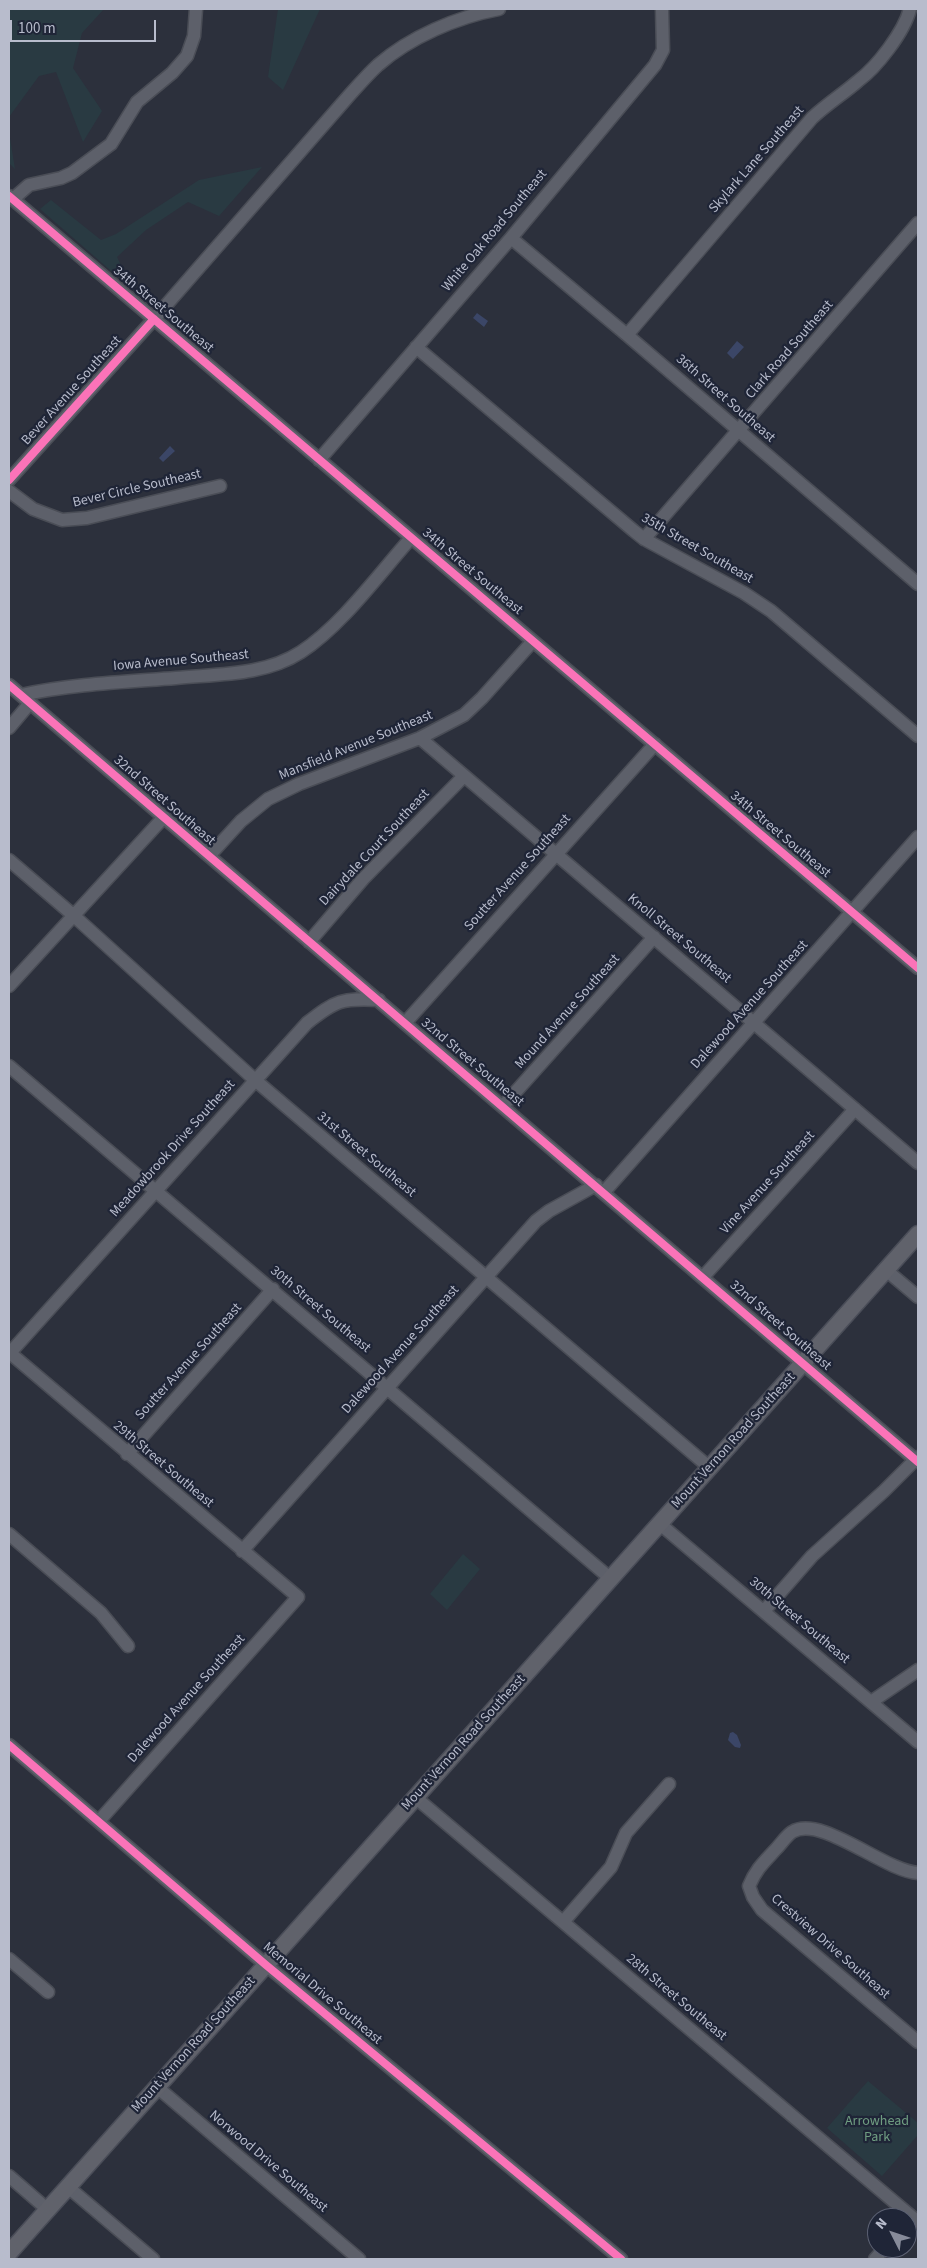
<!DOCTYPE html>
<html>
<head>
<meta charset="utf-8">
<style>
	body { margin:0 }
	#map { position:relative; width:927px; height:2268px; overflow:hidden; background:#2c303c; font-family:"Source Sans 3",sans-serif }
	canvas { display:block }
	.frame { position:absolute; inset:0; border:10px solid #b8bccc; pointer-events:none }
	.north { position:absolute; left:867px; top:2208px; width:50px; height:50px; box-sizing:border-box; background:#1f2537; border:1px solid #5c6173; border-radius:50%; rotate:311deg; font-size:14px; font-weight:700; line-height:20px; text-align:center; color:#b8bccc }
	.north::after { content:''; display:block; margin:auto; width:18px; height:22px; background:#878b9a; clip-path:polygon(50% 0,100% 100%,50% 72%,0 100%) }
	.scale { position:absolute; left:10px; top:20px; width:146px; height:22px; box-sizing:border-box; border:2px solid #b8bccc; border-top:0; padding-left:6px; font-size:15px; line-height:18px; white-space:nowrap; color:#b8bccc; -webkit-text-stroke:4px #1f2537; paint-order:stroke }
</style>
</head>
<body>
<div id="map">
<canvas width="927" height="2268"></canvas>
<div class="frame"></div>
<div class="north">N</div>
<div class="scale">100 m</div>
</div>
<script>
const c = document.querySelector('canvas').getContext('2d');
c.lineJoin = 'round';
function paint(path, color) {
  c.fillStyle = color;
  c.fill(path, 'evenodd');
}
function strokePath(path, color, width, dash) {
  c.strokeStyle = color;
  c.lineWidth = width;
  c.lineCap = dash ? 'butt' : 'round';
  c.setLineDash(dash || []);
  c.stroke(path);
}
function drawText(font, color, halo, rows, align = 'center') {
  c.font = font + ' "Source Sans 3",sans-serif';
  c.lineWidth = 4.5;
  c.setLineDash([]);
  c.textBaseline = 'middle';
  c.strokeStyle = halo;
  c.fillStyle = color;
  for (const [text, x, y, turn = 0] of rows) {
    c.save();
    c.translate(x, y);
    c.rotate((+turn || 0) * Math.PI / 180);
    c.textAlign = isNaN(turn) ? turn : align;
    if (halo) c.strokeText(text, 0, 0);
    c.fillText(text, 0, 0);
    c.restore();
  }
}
const green = new Path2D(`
	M9,9H104L82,33L73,68L102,111L83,142L56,72L39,76L9,117Z
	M278,9H320L283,90L268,77Z
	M9,132L15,169L9,163Z
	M262,167L219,216L188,202L146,230L117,257L133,290L40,209L51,200L101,240L116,234L199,180Z
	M463,1554L480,1569L447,1610L430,1594Z
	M868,2081L918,2123V2135L882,2176L827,2128Z`);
const water = new Path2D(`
	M477,313L488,321L484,327L473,318Z
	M737,341L744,347L733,359L727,353Z
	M170,446L175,451L163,462L159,458Z
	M730,1733L733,1732L737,1735L741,1745L740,1748L735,1747L728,1740Z`);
const minor = new Path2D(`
	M9,196L918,968
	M13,199L29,185L61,178L72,173L111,144L137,102L172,73L187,56L194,36L196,9
	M511,238L627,335L918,584
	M627,335L812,118C827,104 843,94 858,81C877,67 904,32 910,9
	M416,347L634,531L644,539L744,593L771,611L918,736
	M319,460L511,238L655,65L663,50L662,9
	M9,480L154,319L346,99C356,88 366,76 378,65C410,37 457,17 499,9
	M9,491L33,509L62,520L87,518L220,486
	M644,539L918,223
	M9,685L918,1462
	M21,695C72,684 124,682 176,678C217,674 264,676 301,652C342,625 378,575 411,538
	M9,728L30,703
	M420,738L918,1163
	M209,856L241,821L268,799L299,784L420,738L464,715L482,698L533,641
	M9,860L73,915L255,1080L710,1468
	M309,942L363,879L464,776
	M9,986L164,817
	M405,1023L655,744
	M9,1066L611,1579
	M503,1106L654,937
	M604,1192L918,837
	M886,1270L918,1297
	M703,1277L855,1109
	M10,1353L298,1597L99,1821
	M9,1354L307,1023C336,1000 342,998 379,1000
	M127,1454L273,1289
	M660,1524L918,1742
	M9,1534L101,1613L128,1646
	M242,1551L536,1221L549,1211L596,1185
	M764,1611L812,1556L884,1491L918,1457
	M871,1702L918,1670
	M9,1745L266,1965L621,2259
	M415,1797L918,2222
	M918,1873C884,1871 821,1814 792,1832C786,1836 781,1844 776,1849C764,1862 756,1869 749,1886L753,1897L762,1910L918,2042
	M563,1922L611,1867L626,1833L669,1784
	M9,1959L48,1992
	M157,2087L359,2259
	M9,2176L47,2209
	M68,2187L153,2259
	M875,2259L885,2248`);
const major = new Path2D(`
	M9,2253L918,1234`);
const cycleway = new Path2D(`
	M9,196L918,968
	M9,480L154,319
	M9,685L918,1462
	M9,1745L266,1965L621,2259`);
const streetNames = [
	["Skylark Lane Southeast",757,160,-49],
	["White Oak Road Southeast",495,231,-50],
	["34th Street Southeast",163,310,40],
	["Clark Road Southeast",790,350,-49],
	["Bever Avenue Southeast",72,391,-48],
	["36th Street Southeast",725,399,41],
	["Bever Circle Southeast",137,489,-13],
	["35th Street Southeast",697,549,30],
	["34th Street Southeast",472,572,40],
	["Iowa Avenue Southeast",181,661,-5],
	["Mansfield Avenue Southeast",356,746,-22],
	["32nd Street Southeast",164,801,41],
	["34th Street Southeast",780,835,40],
	["Dairydale Court Southeast",375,848,-47],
	["Soutter Avenue Southeast",518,873,-48],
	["Knoll Street Southeast",679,939,40],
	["Dalewood Avenue Southeast",750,1005,-48],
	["Mound Avenue Southeast",568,1012,-48],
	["32nd Street Southeast",472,1063,40],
	["Meadowbrook Drive Southeast",173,1149,-48],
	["31st Street Southeast",366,1155,40],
	["Vine Avenue Southeast",768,1183,-48],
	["30th Street Southeast",320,1310,40],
	["32nd Street Southeast",780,1326,41],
	["Dalewood Avenue Southeast",401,1350,-48],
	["Soutter Avenue Southeast",189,1362,-48],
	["Mount Vernon Road Southeast",734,1441,-48],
	["29th Street Southeast",163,1465,40],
	["30th Street Southeast",799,1621,40],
	["Dalewood Avenue Southeast",187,1699,-48],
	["Mount Vernon Road Southeast",464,1743,-48],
	["Crestview Drive Southeast",830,1947,41],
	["Memorial Drive Southeast",322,1994,40],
	["28th Street Southeast",676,1998,40],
	["Mount Vernon Road Southeast",194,2045,-48],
	["Norwood Drive Southeast",268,2162,40]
];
const parkNames = [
	["Arrowhead",877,2122],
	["Park",877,2138]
];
paint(green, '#293a42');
paint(water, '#3b4667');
strokePath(minor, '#4a4d56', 15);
strokePath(major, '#4a4d58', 19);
strokePath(minor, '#5d606a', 12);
strokePath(major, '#60626b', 16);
strokePath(cycleway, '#fb73b8', 8);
drawText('14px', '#b8bccc', '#1f2537', streetNames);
drawText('14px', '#6f9d81', '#1f2537', parkNames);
</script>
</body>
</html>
